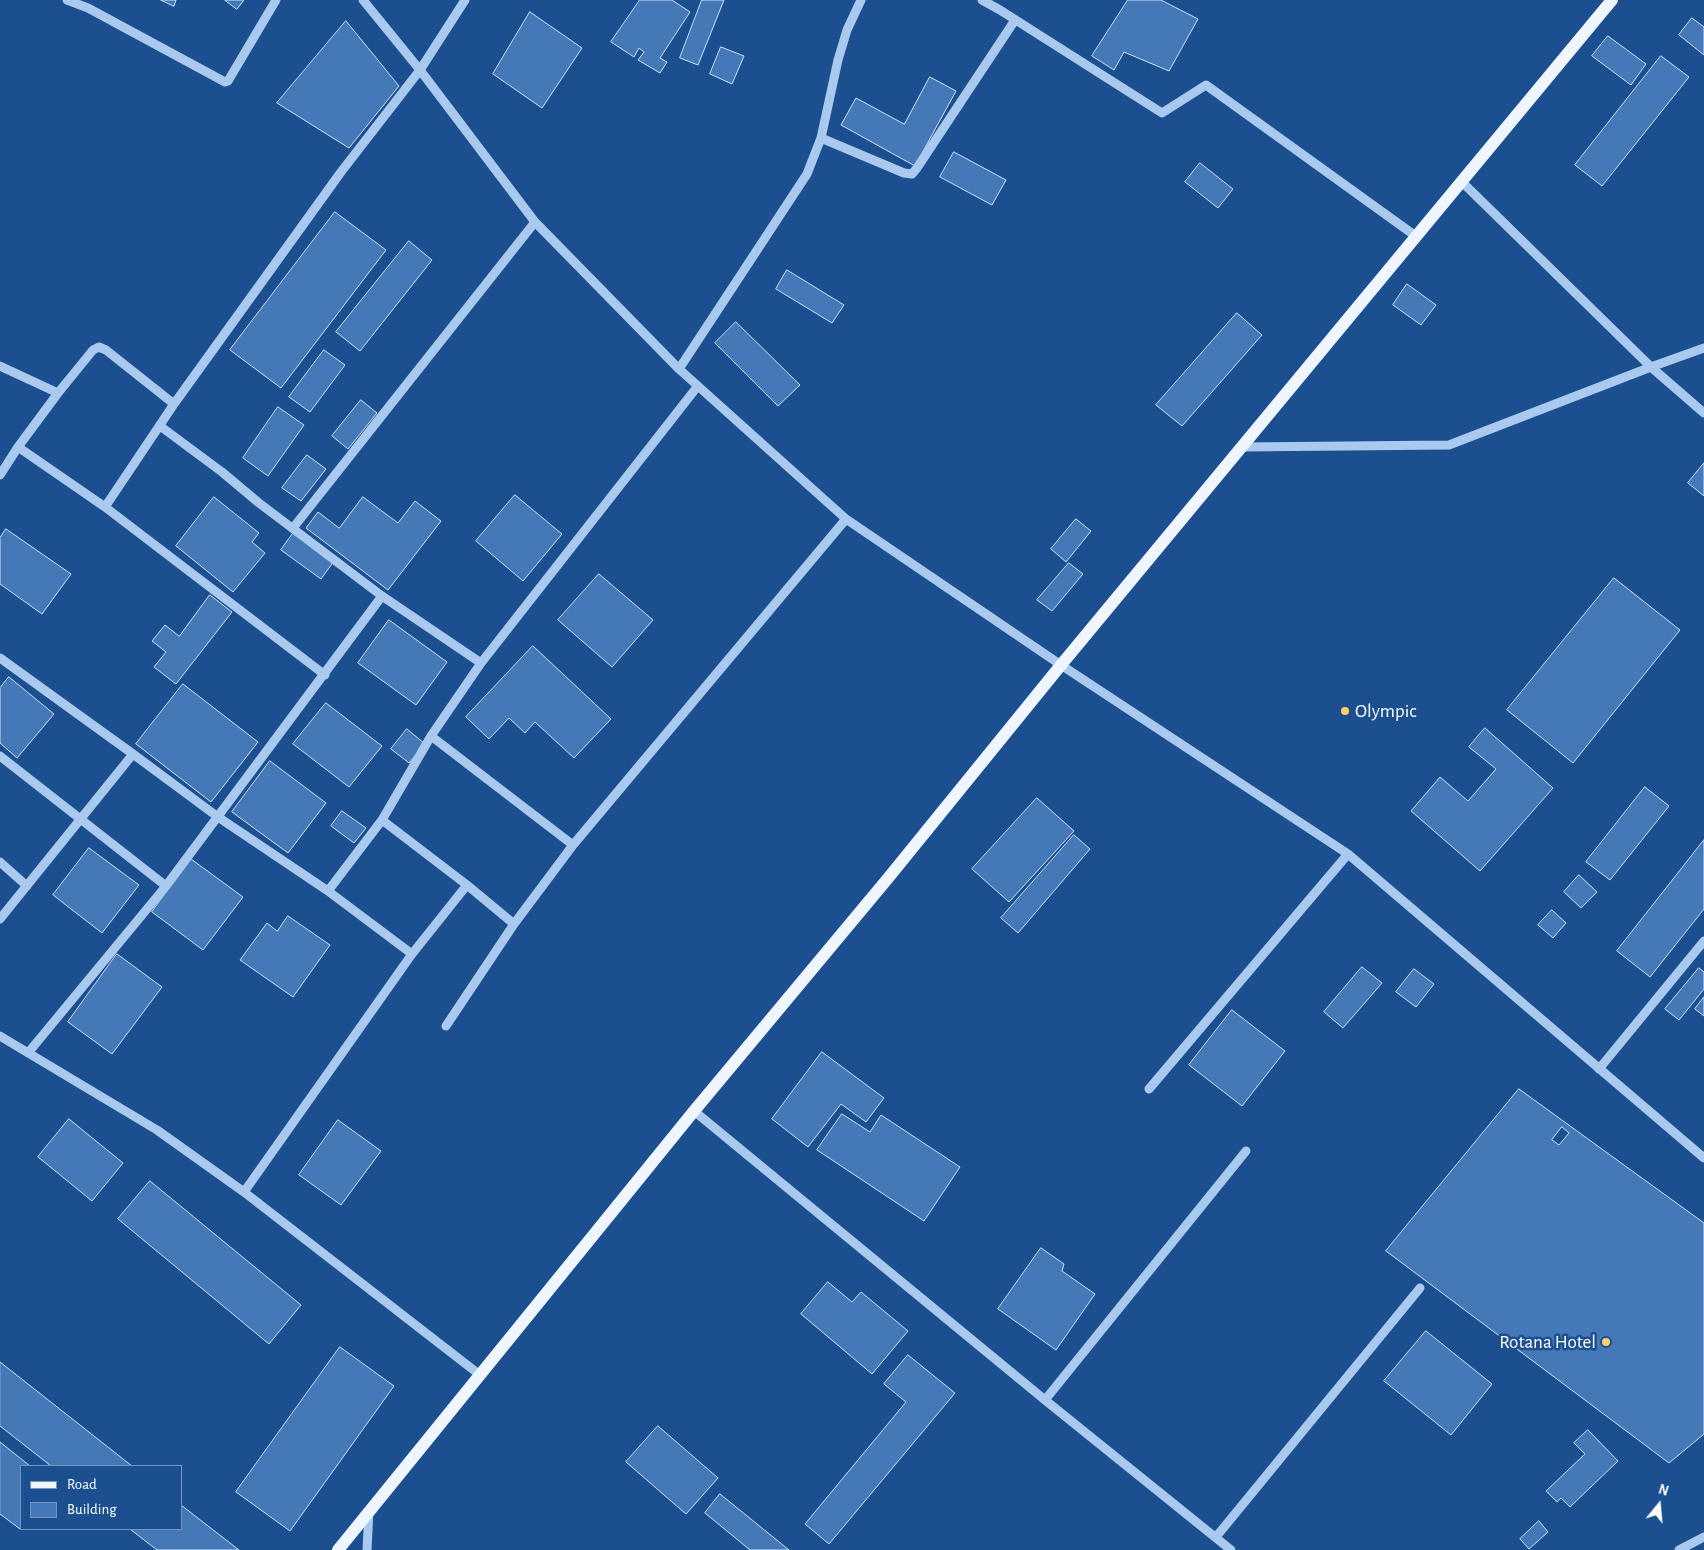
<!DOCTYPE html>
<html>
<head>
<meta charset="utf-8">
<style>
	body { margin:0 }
	#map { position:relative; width:1704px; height:1550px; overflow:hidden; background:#1b4f8f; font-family:"Alegreya Sans",sans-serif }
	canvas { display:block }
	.legend { position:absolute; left:20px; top:1465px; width:162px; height:65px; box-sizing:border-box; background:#1b4f8f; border:1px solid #7695bc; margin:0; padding:6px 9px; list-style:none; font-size:15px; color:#fff }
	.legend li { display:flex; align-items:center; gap:10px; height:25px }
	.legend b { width:25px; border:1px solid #7695bc }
	.north { position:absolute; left:1634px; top:1480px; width:50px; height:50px; -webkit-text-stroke:4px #1b4f8f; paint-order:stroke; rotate:17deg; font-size:14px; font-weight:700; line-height:20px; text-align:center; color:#fff }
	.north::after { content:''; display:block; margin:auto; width:18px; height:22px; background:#fff; clip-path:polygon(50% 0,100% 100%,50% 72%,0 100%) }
</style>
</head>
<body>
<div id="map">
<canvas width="1704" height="1550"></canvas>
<ul class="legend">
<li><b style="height:6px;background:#f0f6ff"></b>Road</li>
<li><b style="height:14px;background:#4478b7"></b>Building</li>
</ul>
<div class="north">N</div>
</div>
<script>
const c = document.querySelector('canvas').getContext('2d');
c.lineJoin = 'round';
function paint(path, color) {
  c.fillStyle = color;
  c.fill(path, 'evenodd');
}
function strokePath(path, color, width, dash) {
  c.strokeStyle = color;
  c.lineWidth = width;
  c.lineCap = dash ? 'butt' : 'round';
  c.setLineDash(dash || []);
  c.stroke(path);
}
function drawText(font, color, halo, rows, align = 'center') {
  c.font = font + ' "Alegreya Sans",sans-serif';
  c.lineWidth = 5;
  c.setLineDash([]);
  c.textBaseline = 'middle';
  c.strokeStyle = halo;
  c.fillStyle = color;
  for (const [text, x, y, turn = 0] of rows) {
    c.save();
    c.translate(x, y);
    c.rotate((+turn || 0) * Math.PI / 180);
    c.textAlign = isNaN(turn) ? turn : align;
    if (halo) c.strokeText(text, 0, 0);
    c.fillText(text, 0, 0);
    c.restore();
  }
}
const building = new Path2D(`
	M161,0H176L174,6Z
	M225,0H244L237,9Z
	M640,0H672L690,12L660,58L667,62L660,73L638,60L644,52L639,48L634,57L611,42Z
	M702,0H724L698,65L680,58Z
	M1128,0H1161L1198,19L1169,71L1124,52L1114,70L1092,56Z
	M530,12L582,48L542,108L493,74Z
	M1692,18L1704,27V55L1679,35Z
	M346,21L399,86L349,148L277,103Z
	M1608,36L1646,64L1631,85L1592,56Z
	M721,47L744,56L732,84L710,74Z
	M1661,56L1689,77L1602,186L1575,165Z
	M930,77L956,91L915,166L841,125L856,98L904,124Z
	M954,152L1006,180L992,205L940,177Z
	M1200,163L1233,189L1218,208L1185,182Z
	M335,212L386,250L281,388L230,350Z
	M409,241L432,260L360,351L336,332Z
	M787,270L844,305L832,323L776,289Z
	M1407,284L1436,305L1421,325L1393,305Z
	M1237,313L1262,335L1182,426L1156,405Z
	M736,322L800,385L778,406L715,343Z
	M324,350L345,365L310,412L289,397Z
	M361,400L377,413L348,449L332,436Z
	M278,407L304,425L268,476L243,458Z
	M307,455L326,469L301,501L282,488Z
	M1704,463V496L1688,483Z
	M515,495L562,534L523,581L476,541Z
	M214,497L259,533L252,542L265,553L233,592L176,546Z
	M363,497L398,523L415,501L441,521L388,590L306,528L318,512L339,528Z
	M1076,519L1091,531L1066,562L1051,549Z
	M6,529L71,574L42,614L0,584V538Z
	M294,532L334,561L321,579L281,550Z
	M1069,563L1083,574L1052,611L1037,600Z
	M599,574L653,620L612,667L558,620Z
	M1614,578L1680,630L1573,763L1507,710Z
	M210,595L232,612L176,684L154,667L166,652L152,641L165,625L179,636Z
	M389,620L447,662L416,705L358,663Z
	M533,646L611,719L574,758L535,722L525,733L509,718L489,739L466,717Z
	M9,677L54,714L17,758L0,743V688Z
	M183,684L258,742L211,802L136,744Z
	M326,703L382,746L349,787L293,744Z
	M1485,728L1553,788L1480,871L1411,811L1440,777L1468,801L1496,769L1469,747Z
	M407,729L425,744L409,763L391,749Z
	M270,761L326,803L288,853L232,812Z
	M1645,787L1669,806L1610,880L1586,862Z
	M1037,798L1074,831L1009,902L972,869Z
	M342,811L366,828L354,843L331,826Z
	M1074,835L1090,849L1018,933L1001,918Z
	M1704,840V909L1650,977L1617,951Z
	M89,848L139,885L102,933L53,895Z
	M191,859L243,897L203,950L152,912Z
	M1579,875L1597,892L1581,908L1564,892Z
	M1552,910L1566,923L1553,938L1538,925Z
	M288,916L330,945L293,997L240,960L267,923L277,931Z
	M117,954L162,987L112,1054L68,1022Z
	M1362,967L1382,983L1343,1028L1324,1012Z
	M1699,968L1704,972V989L1679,1020L1665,1009Z
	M1414,969L1434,984L1416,1007L1396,992Z
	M1704,997V1016L1695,1009Z
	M1232,1010L1285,1051L1242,1106L1189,1065Z
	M822,1052L884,1098L866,1122L841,1104L808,1147L772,1119Z
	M1519,1089L1704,1223V1434L1669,1463L1386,1251Z
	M842,1114L870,1132L881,1115L960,1167L924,1221L817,1150Z
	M69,1119L123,1163L92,1201L38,1157Z
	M338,1120L381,1151L341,1205L299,1175Z
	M1562,1127L1569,1133L1559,1145L1552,1140Z
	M150,1181L301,1305L269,1344L118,1219Z
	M1041,1248L1064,1264L1062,1271L1095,1294L1056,1350L998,1309Z
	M828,1282L852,1302L861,1292L908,1331L872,1374L801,1314Z
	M1426,1331L1492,1384L1451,1435L1384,1381Z
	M340,1347L394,1386L290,1531L236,1492Z
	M908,1355L955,1393L829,1544L805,1524L906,1402L884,1384Z
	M0,1362L132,1466H51L0,1426Z
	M658,1426L718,1478L686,1514L626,1462Z
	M1588,1430L1618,1461L1570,1507L1561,1498L1557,1502L1546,1491L1585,1454L1574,1443Z
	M0,1442L30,1466H21V1527L20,1529L0,1514Z
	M720,1494L789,1550H750L705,1513Z
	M181,1505L239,1550H157L130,1529H181Z
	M1539,1521L1548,1532L1529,1549L1520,1539Z`);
const minor = new Path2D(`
	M67,0L88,8L225,82L228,81L276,0
	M363,0L420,70L535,222L679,369L846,519L1061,665L1348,854L1704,1158
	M982,0L1000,10L1162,113L1206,85L1417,237
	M821,138L904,173L912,174L917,168L1015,20
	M1462,182L1651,367L1704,413
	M0,366L58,393
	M679,369L807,174L821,138L838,60L847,30L861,0
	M174,404L106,350L99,347L93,350L58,393L18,447L105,507L325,675
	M1243,447L1449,445L1651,367L1704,348
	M0,475L18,447
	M105,507L174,404L341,172L420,70L465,0
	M293,528L535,222
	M382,596L481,663
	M0,658L133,754L218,817L328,891L412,954
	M431,736L573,845L514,924L446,1026
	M0,756L166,886
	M573,845L846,519
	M0,862L27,886
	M467,885L514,924
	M328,891L382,820L431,736L481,663L697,387
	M0,919L133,754
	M0,1036L157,1130L244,1192L480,1375
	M28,1053L166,886L382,596L259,503L222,472L160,426
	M1599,1069L1704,941
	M1149,1089L1348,854
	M694,1111L1045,1400L1231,1550
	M244,1192L412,954L467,885L382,820
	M1045,1400L1246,1151
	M1216,1537L1420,1288
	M367,1550L369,1510
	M1679,1550L1704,1537`);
const major = new Path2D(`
	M338,1550L694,1111L889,877L1061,665L1612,0`);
const markers = [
	[1345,711,5,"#ffd166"],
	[1606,1342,5,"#ffd166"]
];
const poiNames = [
	["Olympic",1355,711],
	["Rotana Hotel",1596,1342,"right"]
];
paint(building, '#4478b7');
strokePath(building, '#cfe3fa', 1);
strokePath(minor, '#a9c9ee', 9);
strokePath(major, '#f0f6ff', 12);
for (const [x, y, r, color] of markers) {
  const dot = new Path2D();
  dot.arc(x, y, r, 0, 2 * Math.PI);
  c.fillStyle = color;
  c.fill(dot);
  strokePath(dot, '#1b4f8f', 2);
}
drawText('19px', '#fff', '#1b4f8f', poiNames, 'left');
</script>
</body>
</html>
